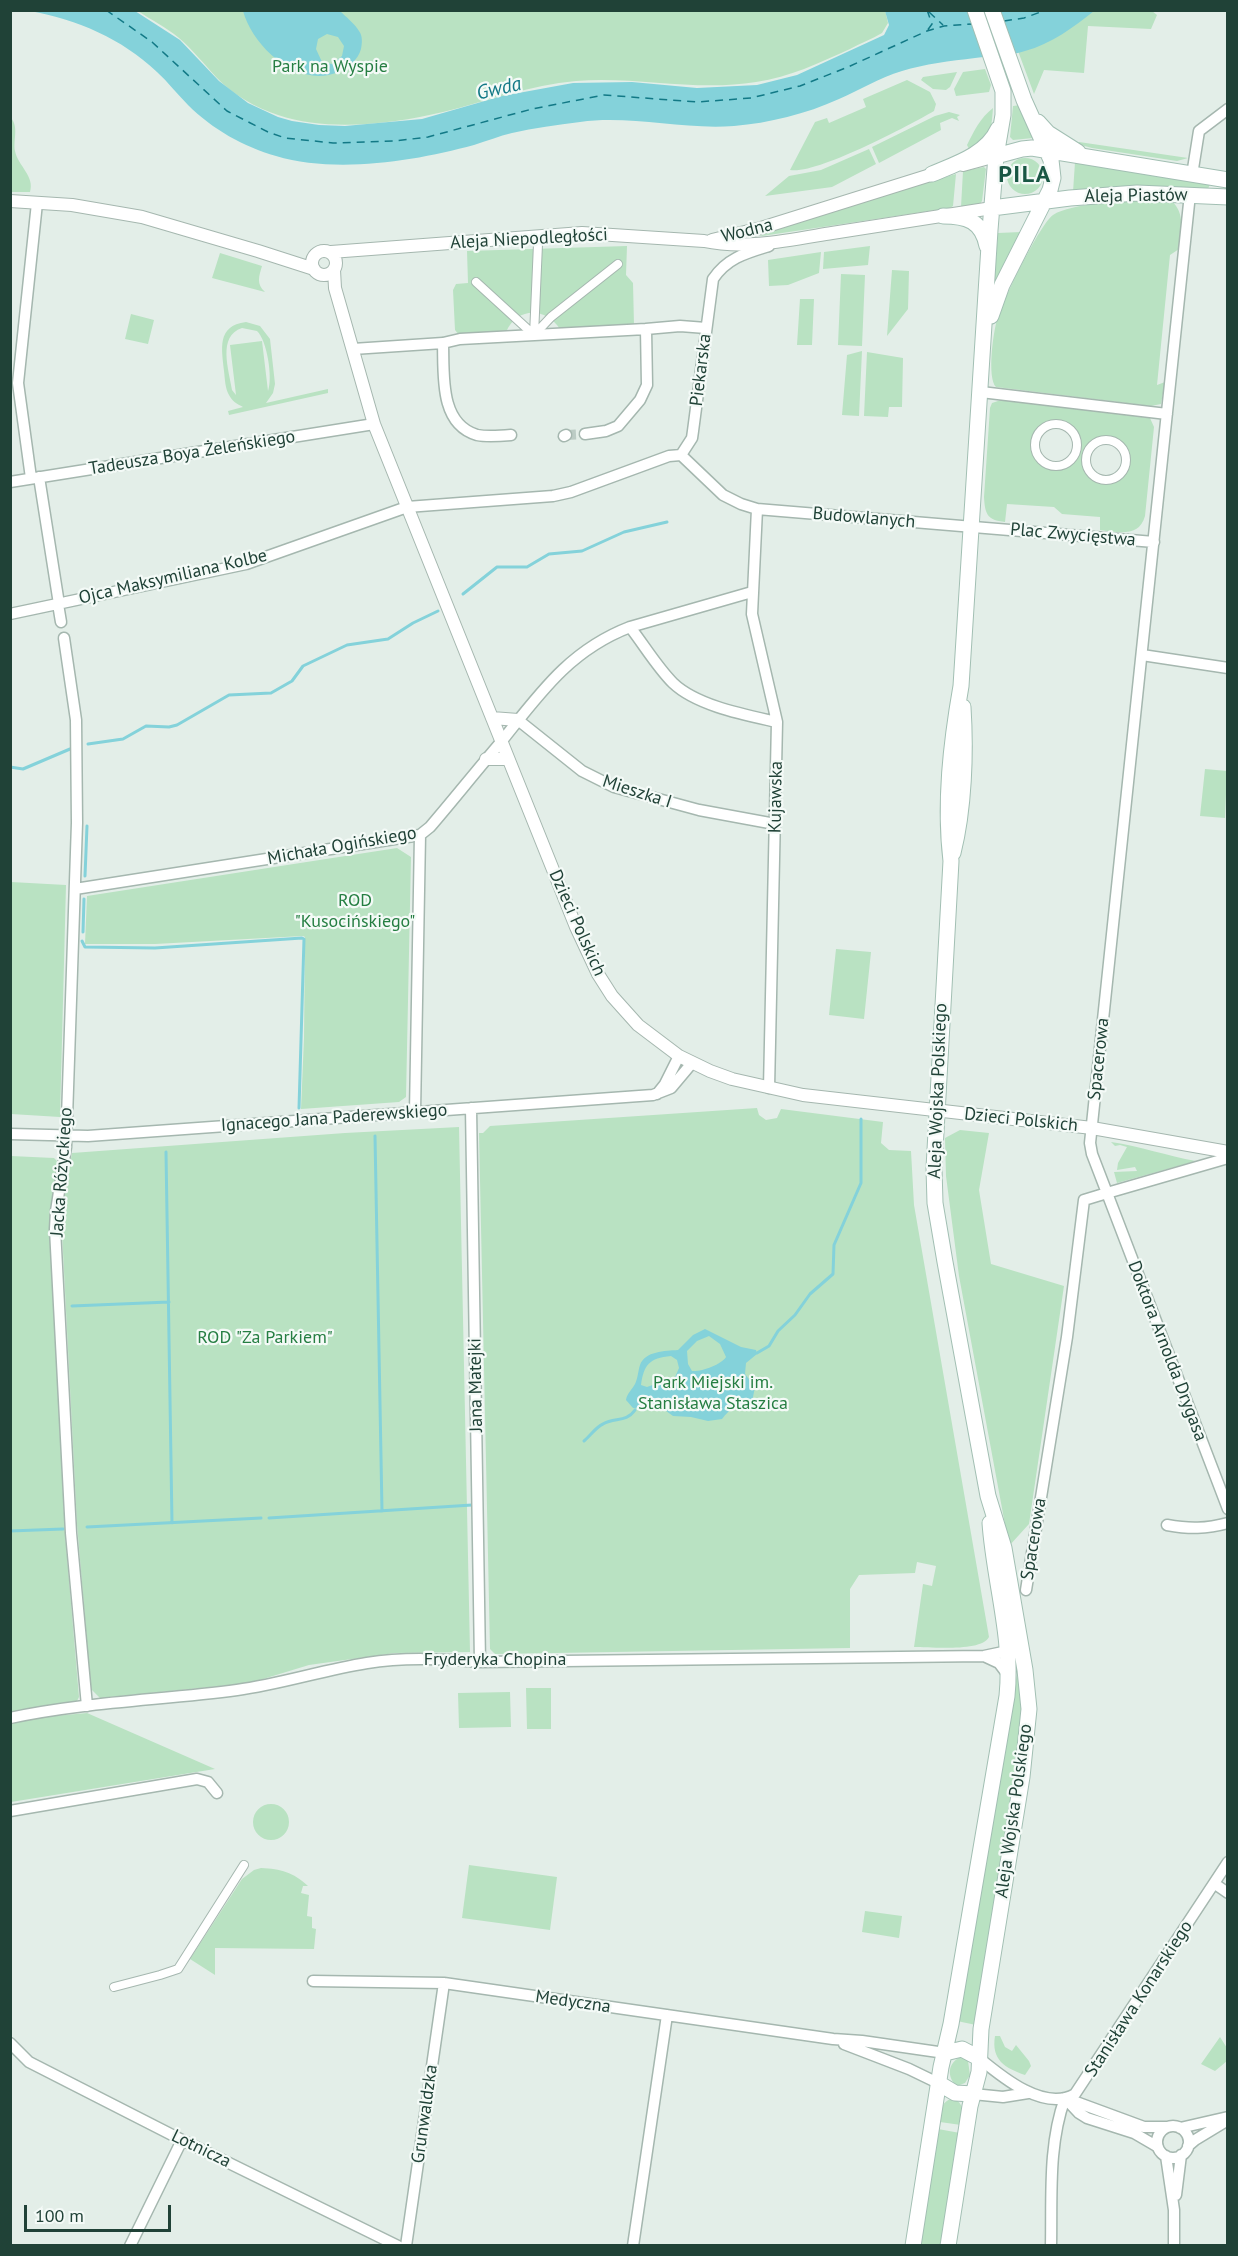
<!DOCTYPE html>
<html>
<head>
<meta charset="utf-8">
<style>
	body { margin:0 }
	#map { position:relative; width:1238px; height:2256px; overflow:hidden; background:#e3eee8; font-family:"PT Sans",sans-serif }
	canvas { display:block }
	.frame { position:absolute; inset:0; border:12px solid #204237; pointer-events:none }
	.scale { position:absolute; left:24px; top:2205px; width:147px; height:27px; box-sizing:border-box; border:3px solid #204237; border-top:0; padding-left:8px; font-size:18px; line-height:21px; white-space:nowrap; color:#204237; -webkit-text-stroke:4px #f4faf7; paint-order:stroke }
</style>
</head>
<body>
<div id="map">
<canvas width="1238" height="2256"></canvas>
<div class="frame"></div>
<div class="scale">100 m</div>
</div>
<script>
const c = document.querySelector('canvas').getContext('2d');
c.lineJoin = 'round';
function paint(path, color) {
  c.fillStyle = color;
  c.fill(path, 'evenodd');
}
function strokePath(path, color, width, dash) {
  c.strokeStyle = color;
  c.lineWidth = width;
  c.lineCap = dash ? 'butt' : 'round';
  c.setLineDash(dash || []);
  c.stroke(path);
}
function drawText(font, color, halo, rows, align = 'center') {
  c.font = font + ' "PT Sans",sans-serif';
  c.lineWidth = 4.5;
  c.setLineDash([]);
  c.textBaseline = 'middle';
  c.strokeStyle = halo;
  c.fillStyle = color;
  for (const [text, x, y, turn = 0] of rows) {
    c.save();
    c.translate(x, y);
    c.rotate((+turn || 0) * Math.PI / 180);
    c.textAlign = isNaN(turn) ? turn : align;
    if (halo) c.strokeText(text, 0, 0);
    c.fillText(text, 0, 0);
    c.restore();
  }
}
const green = new Path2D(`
	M885,10L888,23L882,33C872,39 861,43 850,49C819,63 790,77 756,82C696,92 636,76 576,81C530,85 488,101 443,112C392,124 329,132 278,115C256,108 232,94 216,77C204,64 193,50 179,38C166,27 151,20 138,11Z
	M1092,11H1152L1157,15L1151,29L1088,26L1084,73L1044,70L1034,94L1018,51Z
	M985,69L991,85L989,92L956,96L954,89L963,72Z
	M957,72L950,87L946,90L933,89L921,80L923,77Z
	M907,80L930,92L936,104L934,111C908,126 816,175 790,170L815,122L827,118L829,123L866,107L863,99Z
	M1021,105L1033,138L1013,140L1010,137L1013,106Z
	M993,108C991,134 991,134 969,149L967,145C974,131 980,118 993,108Z
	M949,112L960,115L957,117L959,121L952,118L940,123L941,130L879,163L872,147L935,116Z
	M11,118C19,127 13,140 15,151C18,166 35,176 30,192H11Z
	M1079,142L1188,158L1177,161L1092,148L1077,144Z
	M869,149L876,164L832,187L765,196L789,176L821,170Z
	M1007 176a18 18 0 1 1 36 0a18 18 0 1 1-36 0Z
	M1075,162L1210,184L1208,189L1132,186L1073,192Z
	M984,167L986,169L982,201L980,204L961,207L963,171Z
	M956,174L953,206L950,208L762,236L757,234L760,231Z
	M1152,198L1171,200C1186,214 1181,231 1179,249L1170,255L1157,385L1165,382L1161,404L1151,406L996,387C987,378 993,333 997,320C1002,302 1040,224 1053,215C1071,203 1127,201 1152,198Z
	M1021,232L995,284H994L998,233Z
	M627,246L626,275L633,283L634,325L560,329C546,308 518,306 506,332L459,335L455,330L453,290L456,284L468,283L467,251Z
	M870,246L868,265L823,269L824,252Z
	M821,252L819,273L788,285L769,286L768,260Z
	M220,253L262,266C259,276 256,284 265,292L212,278Z
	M892,270L909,271L908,309L887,336Z
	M841,274L865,275L862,346L838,345Z
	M800,299H814L812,345H797Z
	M131,314L154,320L148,344L125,339Z
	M246,322L260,326L270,339L275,384L273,393L266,403L328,389V393L229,415L228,411L243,407C237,404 232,401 229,395C225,388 225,379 224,371C222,349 216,326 246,322ZM242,328L257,331C267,340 273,378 268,391L262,341L230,345L236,395L232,390C229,370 217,336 242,328Z
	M862,351L859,416L842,415L847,355Z
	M867,352L903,358L902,407H889L888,417L864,416Z
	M1001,400L1150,418L1154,427L1145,516C1139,538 1118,532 1100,530V517L1062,514L1054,507L1007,504L1005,522C987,520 985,514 984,497L990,408L992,403ZM1051,425C1091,421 1079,482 1044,462L1036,450C1035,438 1040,429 1051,425ZM1102,441C1114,440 1122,445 1125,457L1122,471L1110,479C1091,481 1081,465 1090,448Z
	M1205,769L1227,771L1225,818L1200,816Z
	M397,848L411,857L406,1097L399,1102L301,1109L304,1038L305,937L303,936L155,944H85L87,896Z
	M11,882L66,885L60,1117L11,1114Z
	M836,949L871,952L864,1019L829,1015Z
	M757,1108L759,1115L766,1120L777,1118L781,1109L883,1122L881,1143L889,1150L911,1151L914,1205L989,1637C982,1652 931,1647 914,1647L923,1584L932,1586L936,1566L917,1562L915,1573L859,1575L850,1589V1648L495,1654L490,1649L479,1133H483L490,1126Z
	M459,1127L470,1652L395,1653L309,1665L250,1683L100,1698L91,1689L77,1524L61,1213L72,1153L345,1133Z
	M960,1130L989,1133L979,1190L991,1264L1064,1286L1029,1524L1009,1546L959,1276L946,1176L945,1138Z
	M1111,1142C1140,1146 1167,1156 1196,1161L1117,1183L1114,1172L1137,1171L1135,1167L1117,1170L1118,1163L1127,1147L1120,1145L1115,1146Z
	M11,1156L54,1158L58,1162L51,1208L50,1236L65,1533L79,1697L76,1703L11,1713Z
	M1017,1674L1022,1694V1737L976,2025L957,2021Z
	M526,1688H551V1729H527Z
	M510,1692L511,1727L459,1728L458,1693Z
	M87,1713L215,1769L11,1802V1724L32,1718Z
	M253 1822a18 18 0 1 1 36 0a18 18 0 1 1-36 0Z
	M469,1865L557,1877L550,1930L462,1918Z
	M261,1868C281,1869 293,1872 308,1886H303L301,1893L309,1895L307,1916L312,1917V1928L316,1929L314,1949L215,1948V1975L190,1959L242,1879L254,1870Z
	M865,1911L902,1916L899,1938L862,1932Z
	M995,2036H1000L1005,2047L1012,2051L1016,2045L1029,2061L1031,2066L1025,2075C1005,2068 991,2060 995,2036Z
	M1220,2037L1227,2048V2061L1215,2071L1201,2064Z
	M961,2057L968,2061L970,2075L965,2083L957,2086C946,2077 948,2062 961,2057Z
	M952,2099C966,2102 962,2114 961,2125L940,2122C941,2111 941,2101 952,2099Z
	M938,2129L960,2133L943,2245L919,2246Z`);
const water = new Path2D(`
	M30,11H135L180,40L219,81L248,103L278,117L292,121L319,125L345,126L422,119L502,96L573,83L632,82L697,88L757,85L797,75L884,35L889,25L885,11H1094C1074,27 1051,44 1025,51C1009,56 991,56 975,58C950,61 925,64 902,71C879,78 860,90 839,99C806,114 769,123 734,126C682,130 631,115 580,122C557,125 534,128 512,133C499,136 487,141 474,145C415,161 336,174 276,156C244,147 212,129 188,105C177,94 168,82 157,72C121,38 78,20 30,11Z
	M243,11H340C346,17 355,24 359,31C363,36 362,44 361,49C358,60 348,68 338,72C298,89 253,47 243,11ZM327,34L338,37L344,46L342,56L332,64L322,62L316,49L318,39Z
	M705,1329L741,1347L756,1350L757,1354L746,1363L745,1374L755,1387L752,1402C740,1403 729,1409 722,1419L708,1421L691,1417L673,1416L658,1405L650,1403L640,1409L633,1408L626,1400C627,1393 632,1390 635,1384C638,1378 638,1371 640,1365C645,1351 665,1351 678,1350L693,1335ZM709,1336L720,1344L726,1357C721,1365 701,1372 692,1371L688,1364L687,1351L697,1341ZM671,1356L677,1360L679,1368L675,1377L647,1387L641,1385C644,1365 649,1358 671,1356Z`);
const stream = new Path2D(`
	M463,594L497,567H527L549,554L582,551L624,532L667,522
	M88,744L123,739L146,726L169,727L177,725L229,695L271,693L292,681L303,666L347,645L388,639L413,623L438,611
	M10,767L23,769L70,749
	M85,876L87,826
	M83,932L84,899
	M82,941L85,947L155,948L302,938L304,939L299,1108
	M375,1136L382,1511
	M166,1152L172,1523
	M72,1306L169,1302
	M757,1353L769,1346L778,1331L795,1315L810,1294L833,1274L834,1245L861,1183V1119
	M584,1441C590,1436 596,1427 603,1424C615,1417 626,1423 635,1410
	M269,1518L472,1505
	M87,1527L261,1518
	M10,1531L63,1529`);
const ferry = new Path2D(`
	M106,10L152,42L227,111L268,132L285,138L333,143L395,141L428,137L532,109L604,95L697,102L751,98L800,86L848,67L927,31L944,26L972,24
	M927,10L932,24L927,31
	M929,12L943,25
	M1004,21L1024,18L1046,10`);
const minorTunnel = new Path2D(`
	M566,435L585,434`);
const pedestrian = new Path2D(`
	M476,282L534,335
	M534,335L551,317L618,264
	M534,335L538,244
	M1035 445a21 21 0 1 1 42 0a21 21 0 1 1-42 0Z
	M1086 460a20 20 0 1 1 40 0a20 20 0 1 1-40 0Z
	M114,1987L160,1975L178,1969L244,1865`);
const minor = new Path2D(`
	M1192,175L1199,131L1228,109
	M646,329L680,326L706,328
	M443,343C444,374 439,424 477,435C487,437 500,436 511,435
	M353,349L443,343L460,339L646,329L647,385L640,400L618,426L606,431L585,434
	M981,392L1167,414
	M564,436L566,435
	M681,455L723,495L741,504L757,509L1154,542
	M681,455L692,438L693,431L713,279C727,258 746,253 769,246
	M39,477L59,604
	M31,478L18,383L37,203
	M10,482L374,424
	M757,509L752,614L777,722L769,1088
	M58,604L61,622
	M10,614L246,564L407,507L553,496L571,492L669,456L681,455
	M630,627C644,645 657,667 673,683C697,706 746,715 777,722
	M64,638L76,720L77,823L66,1147L56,1211L55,1229L71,1533L87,1706
	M1142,655L1228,668
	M518,720L582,771L614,787L699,810L775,824
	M75,889L420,835L430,827C454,799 477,770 501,742C540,693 570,650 630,627L752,592
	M657,1094L665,1084L679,1056
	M471,1108L480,1662
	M415,1112L420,835
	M10,1134L88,1136L653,1095L671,1088L692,1063
	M1228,1158L1107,1193L1228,1509
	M1167,1525C1189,1529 1206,1529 1228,1523
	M1026,1590L1067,1337L1084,1200L1107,1193L1092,1154L1090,1143L1190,194
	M984,1656L999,1663L1008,1675
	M10,1718C85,1702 162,1700 237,1690C281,1684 323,1670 367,1663C404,1657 443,1659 480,1662L984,1656L1003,1652L1012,1654
	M10,1811L197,1779L208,1782L217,1793
	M1215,1884L1228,1893
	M313,1981L444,1983L833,2039L862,2041L945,2053
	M10,2043L29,2062L182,2140L398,2246
	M844,2044L909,2069L940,2084
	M979,2058C1002,2077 1044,2112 1075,2094L1228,1862
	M973,2094L1003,2097L1028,2093
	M1065,2098L1079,2113L1087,2118L1134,2133L1158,2147
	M1068,2099L1144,2127H1167
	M1157 2142a16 16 0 1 1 32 0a16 16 0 1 1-32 0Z
	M1180,2128L1228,2117
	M1188,2146L1195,2140L1228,2120
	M1166,2156L1174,2210V2246
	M1176,2195L1181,2155
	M130,2246L182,2140
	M406,2246L444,1983
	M633,2246L667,2015
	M1051,2246C1052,2196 1048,2145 1065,2098`);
const tertiary = new Path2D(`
	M963,165L996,156
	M10,201L72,205L142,217L258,251L314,269
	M712,240L761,228L940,172
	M312 263a12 12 0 1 1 24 0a12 12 0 1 1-24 0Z
	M331,252L582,233L704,241C746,250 790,240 832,233C885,225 938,216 992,208
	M334,270L335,288L374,424L576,927L598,974L612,996L638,1025L679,1056L710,1071L732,1079L803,1095L1092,1128L1228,1152
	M492,718L518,720
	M486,759H508`);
const secondary = new Path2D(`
	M1038,122L1048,133L1078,152
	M996,156L1022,149L1032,148L1228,180
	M932,174C956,164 987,154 998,129
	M992,208L1070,198L1137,193L1228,197
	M943,216C967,216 982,221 987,246
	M991,316L1002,285L1050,190L1053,178L1051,160L1024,100L992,10
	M953,853C964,809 966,753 963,707
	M945,2053L962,2049L979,2058
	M940,2084L955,2093L973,2094
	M913,2246L941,2067L951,2024L1007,1696C1013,1637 994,1581 990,1523
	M948,2246L970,2106L979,2072L981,2029L1022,1777L1029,1709L1025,1670L1004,1548L988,1496L945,1262L935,1203L934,1168L951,861C944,803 951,743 961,686L990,230L996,156L1003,115V91L975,10`);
const parkNames = [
	["Park na Wyspie",330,67],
	["ROD",355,901],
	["\"Kusocińskiego\"",355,922],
	["ROD \"Za Parkiem\"",265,1338],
	["Park Miejski im.",713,1383],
	["Stanisława Staszica",713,1404]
];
const streetNames = [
	["Aleja Piastów",1136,196,-1],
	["Wodna",747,231,-14],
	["Aleja Niepodległości",529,239,-3],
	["Piekarska",701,370,-83],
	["Tadeusza Boya Żeleńskiego",192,453,-9],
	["Budowlanych",864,518,5],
	["Plac Zwycięstwa",1073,535,5],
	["Ojca Maksymiliana Kolbe",173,577,-13],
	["Mieszka I",637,792,18],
	["Kujawska",776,797,-89],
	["Michała Ogińskiego",342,846,-10],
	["Dzieci Polskich",577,923,66],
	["Spacerowa",1099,1059,-84],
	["Aleja Wojska Polskiego",938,1091,-88],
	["Ignacego Jana Paderewskiego",334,1118,-4],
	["Dzieci Polskich",1021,1120,6],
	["Jacka Różyckiego",62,1172,-86],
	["Doktora Arnolda Drygasa",1167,1351,69],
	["Jana Matejki",476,1385,-91],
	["Spacerowa",1034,1539,-81],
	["Fryderyka Chopina",495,1660],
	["Aleja Wojska Polskiego",1014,1811,-82],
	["Stanisława Konarskiego",1139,1999,-57],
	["Medyczna",573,2002,8],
	["Grunwaldzka",425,2114,-82],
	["Lotnicza",201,2149,26]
];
const waterNames = [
	["Gwda",499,89,-13]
];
const districtNames = [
	["PILA",1025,175]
];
paint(green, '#b9e2c2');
paint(water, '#84d2da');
strokePath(stream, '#84d2da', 3);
strokePath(ferry, '#127986', 1.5, [8, 6]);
strokePath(minorTunnel, '#bcccc5', 10, [10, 5]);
strokePath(pedestrian, '#a5b7af', 10);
strokePath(minor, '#a5b7af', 13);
strokePath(tertiary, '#a5b7af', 14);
strokePath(secondary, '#a2bfb3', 17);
strokePath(pedestrian, '#fff', 8);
strokePath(minor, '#fff', 10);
strokePath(tertiary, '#fff', 12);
strokePath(secondary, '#fff', 15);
drawText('18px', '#257e42', '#f4faf7', parkNames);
drawText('18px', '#204237', '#f4faf7', streetNames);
drawText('italic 20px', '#127986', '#f4faf7', waterNames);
c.letterSpacing = '1.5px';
drawText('bold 24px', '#195744', '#f4faf7', districtNames);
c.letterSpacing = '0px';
</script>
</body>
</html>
